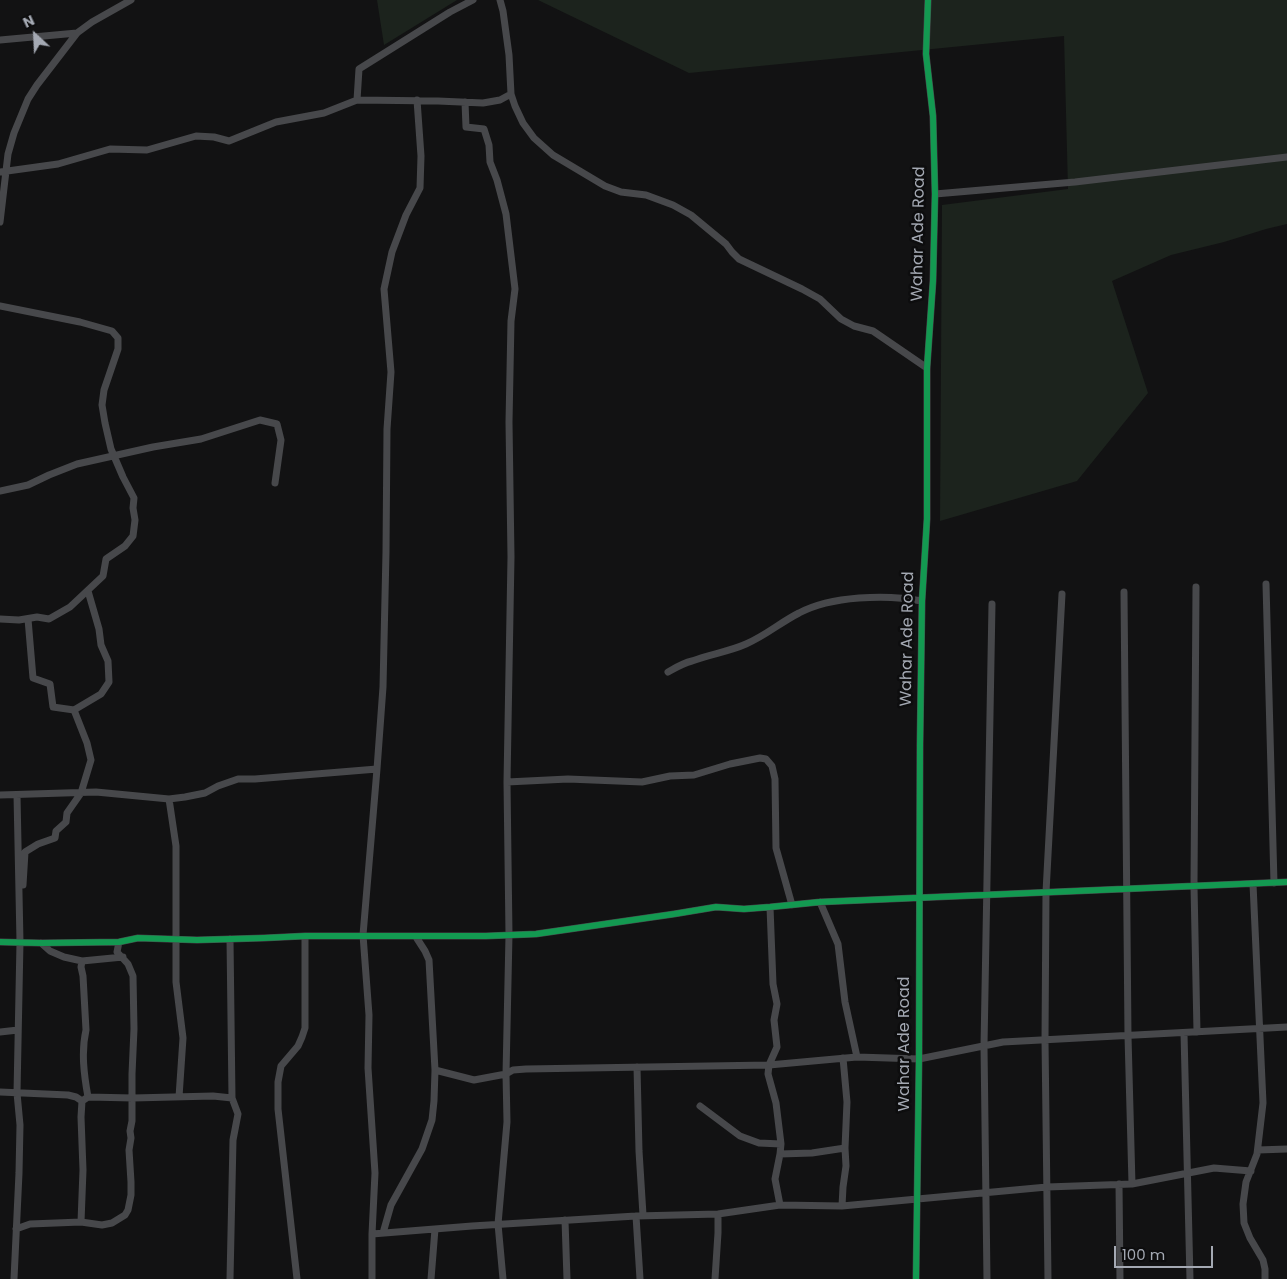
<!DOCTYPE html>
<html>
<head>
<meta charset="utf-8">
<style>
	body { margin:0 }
	#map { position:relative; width:1287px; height:1279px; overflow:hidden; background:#121213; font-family:Poppins,sans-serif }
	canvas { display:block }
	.north { position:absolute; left:10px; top:10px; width:50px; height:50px; -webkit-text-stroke:4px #0d0d0e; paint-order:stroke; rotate:335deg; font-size:14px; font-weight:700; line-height:20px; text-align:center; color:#a4a9b3 }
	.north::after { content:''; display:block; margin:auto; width:18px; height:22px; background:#a4a9b3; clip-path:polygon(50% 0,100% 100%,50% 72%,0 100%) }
	.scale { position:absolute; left:1114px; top:1246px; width:99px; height:22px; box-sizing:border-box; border:2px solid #a4a9b3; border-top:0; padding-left:6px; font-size:15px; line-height:18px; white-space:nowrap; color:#a4a9b3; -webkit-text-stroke:4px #0d0d0e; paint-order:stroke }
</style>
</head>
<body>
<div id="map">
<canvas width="1287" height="1279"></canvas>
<div class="north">N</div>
<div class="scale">100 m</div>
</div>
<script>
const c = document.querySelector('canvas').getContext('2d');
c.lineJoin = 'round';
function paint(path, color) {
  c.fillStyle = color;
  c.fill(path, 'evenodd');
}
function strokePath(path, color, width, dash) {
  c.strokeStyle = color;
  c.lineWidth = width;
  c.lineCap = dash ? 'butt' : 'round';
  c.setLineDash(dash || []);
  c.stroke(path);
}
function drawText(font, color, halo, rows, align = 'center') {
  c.font = font + ' Poppins,sans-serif';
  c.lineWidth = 5;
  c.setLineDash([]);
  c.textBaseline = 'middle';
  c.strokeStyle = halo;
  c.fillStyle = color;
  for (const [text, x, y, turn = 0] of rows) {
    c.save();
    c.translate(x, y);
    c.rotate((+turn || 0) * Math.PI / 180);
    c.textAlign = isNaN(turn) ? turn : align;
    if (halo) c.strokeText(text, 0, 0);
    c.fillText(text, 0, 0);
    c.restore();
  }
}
const green = new Path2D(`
	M377,0H457L384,45Z
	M538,0H1287V224L1266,229L1224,242L1171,255L1112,281L1148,393L1077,481L940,521L942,205L1068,189L1064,36L689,73Z`);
const minor = new Path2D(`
	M500,0L503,11L509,55L511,94L515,106L523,123L534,138L553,155L605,186L621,192L646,195L673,205L691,215L726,244L732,252L739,259L802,289L820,299L841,319L854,326L873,331L927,368
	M0,40L77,33
	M357,100L359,69L450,12L473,0
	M465,102L466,127L484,129L489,145L490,162L497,180L506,214L515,289L511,321L509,422L511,557L507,782L509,935L506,1074L507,1122L498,1224L503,1279
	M0,172L58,164L110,149L147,150L196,136L214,137L229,141L276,122L324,113L357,100L438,101L483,103L500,100L511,94
	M935,194L1075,182L1287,157
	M0,222L8,154L14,133L28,99L37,85L77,33L92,22L131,0
	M0,306L80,322L112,331L118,338V349L104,390L102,405L105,423L111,449L123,477L134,498L133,508L135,520L133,536L125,546L106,559L103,576L70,607L49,619L37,617L19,620L0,619
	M0,491L28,485L49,475L77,464L153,447L201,439L260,420L277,424L281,440L275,483
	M1266,584L1274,883
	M1196,587L1194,886L1197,1032
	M1124,592L1128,1036L1132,1184
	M668,672C675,668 683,663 692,661C710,654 728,652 746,644C765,636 781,622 799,613C831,596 886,594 922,601
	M74,710L101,694L109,682L108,661L101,645L99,629L88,591
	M507,782L568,779L642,782L670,776L694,775L730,764L760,758L766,759L772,766L775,779L776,848L792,905
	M0,795L96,792L169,799L185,797L205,793L218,786L238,779H255L377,769
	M169,799L176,846V982L183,1038L179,1097
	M1253,884L1263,1103L1257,1154L1246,1182L1243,1204L1244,1223L1250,1238L1263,1260L1265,1269V1279
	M23,885L25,852L38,844L55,838L56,831L66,822L67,813L81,793L91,760L87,743L74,710L53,707L50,684L33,678L28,619
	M820,902L838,944L845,1002L857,1057
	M770,907L773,984L777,1004L774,1020L777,1047L769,1065L768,1074L776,1103L781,1144L780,1154L775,1179L780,1205
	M230,939L232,1098
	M0,942L41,943L119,942L138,938L197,940L264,938L305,936H486L536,934L674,914L716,907L744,909L770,907L820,902L1287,882
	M41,943L50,951L64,957L82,961L81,967L83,976L86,1030C81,1052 84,1075 88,1097
	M82,961L123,957
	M0,1032L18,1030
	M1184,1033L1190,1279
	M637,1067L639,1151L643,1215
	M435,1070L474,1080L506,1074L513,1070L526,1069L769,1065L857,1057L919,1059L1003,1042L1287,1027
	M0,1092L68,1095L76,1097L82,1101L88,1097L133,1098L213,1096L232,1098L238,1114L233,1140L230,1279
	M700,1106L740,1136L759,1143L781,1144
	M1258,1150L1287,1149
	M780,1154L812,1153L845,1148
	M1119,1184L1120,1279
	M842,1206L843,1187L846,1166L845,1148L847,1102L843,1058
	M636,1216L640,1279
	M565,1220L567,1279
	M81,1222L83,1170L81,1117L82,1101
	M16,1229L30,1224L81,1222L102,1225L112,1223L125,1215L128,1210L131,1195V1182L129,1150L131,1138L130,1131L132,1121V1074L134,1029L133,976L128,964L117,952L119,942
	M383,1233L391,1205L422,1149L432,1120L434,1101L435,1070L429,960L425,951L416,937
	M372,1234L472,1226L636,1216L718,1214L780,1205L842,1206L1047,1187L1132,1184L1214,1168L1251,1171
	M14,1279L19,1173L20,1125L17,1093L20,942L17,795
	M297,1279L278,1109V1082L281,1066L298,1046L302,1037L305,1028V936
	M372,1279V1234L375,1173L368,1068L369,1015L363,935L377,769L383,687L386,552L387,429L391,372L384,289L392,252L406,215L420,188L421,156L417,100
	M431,1279L435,1229
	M715,1279L718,1233V1214
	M916,1279L919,1059L920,745L922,601L927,519V368L933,281L935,194L933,116L926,54L928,0
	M987,1279L984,1046L992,604
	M1048,1279L1045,1040L1046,892L1062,594`);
const cycleway = new Path2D(`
	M0,942L41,943L119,942L138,938L197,940L264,938L305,936H486L536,934L674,914L716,907L744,909L770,907L820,902L1287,882
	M916,1279L919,1059L920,745L922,601L927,519V368L933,281L935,194L933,116L926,54L928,0`);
const streetNames = [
	["Wahar Ade Road",919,234,-89],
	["Wahar Ade Road",908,639,-89],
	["Wahar Ade Road",905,1044,-90]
];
paint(green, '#1c231d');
strokePath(minor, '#47484b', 7);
strokePath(cycleway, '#139951', 6);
drawText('16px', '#a4a9b3', '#0d0d0e', streetNames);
</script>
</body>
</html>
